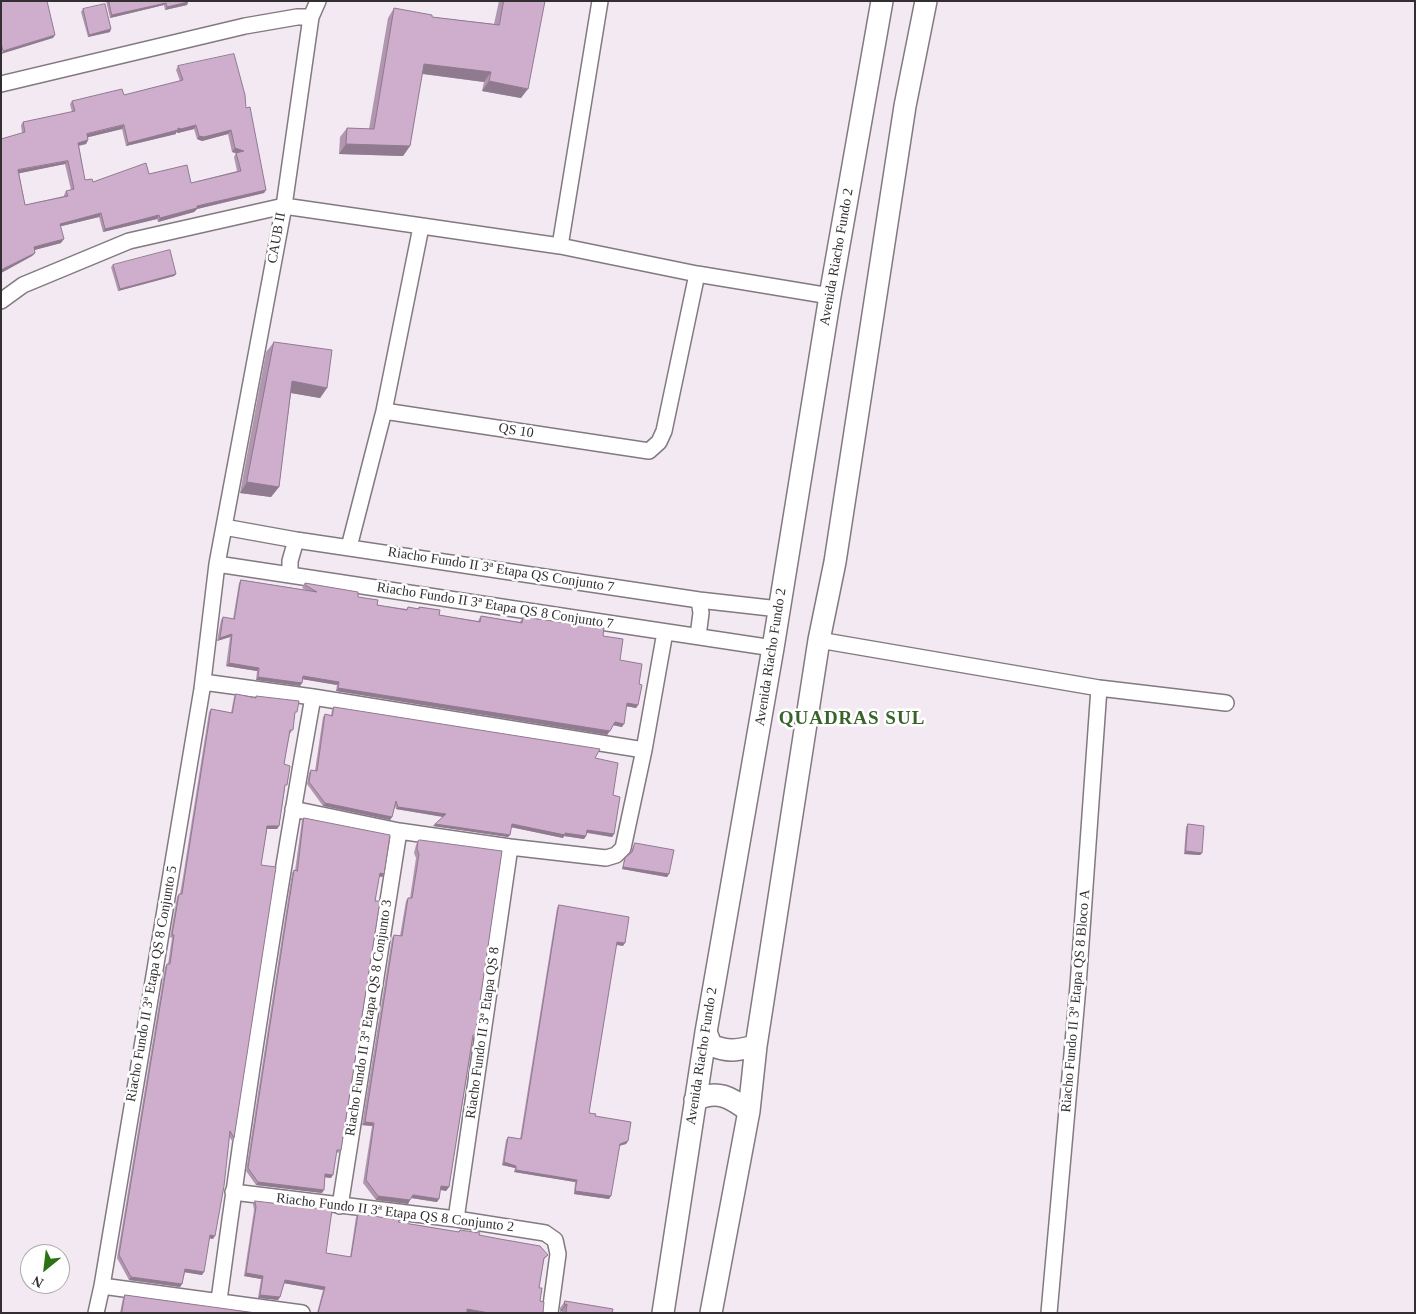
<!DOCTYPE html>
<html>
<head>
<meta charset="utf-8">
<style>
	body { margin:0 }
	#map { position:relative; width:1416px; height:1314px; overflow:hidden; background:#f2e9f2; font-family:Georgia,serif }
	canvas { display:block }
	.frame { position:absolute; inset:0; border:2px solid #322e31; pointer-events:none }
	.north { position:absolute; left:20px; top:1244px; width:50px; height:50px; box-sizing:border-box; background:#fff; border:1px solid #adabad; border-radius:50%; rotate:209deg; font-size:14px; font-weight:700; line-height:20px; text-align:center; color:#322e31 }
	.north::after { content:''; display:block; margin:auto; width:18px; height:22px; background:#2c7213; clip-path:polygon(50% 0,100% 100%,50% 72%,0 100%) }
</style>
</head>
<body>
<div id="map">
<canvas width="1416" height="1314"></canvas>
<div class="frame"></div>
<div class="north">N</div>
</div>
<script>
const c = document.querySelector('canvas').getContext('2d');
c.lineJoin = 'round';
function strokePath(path, color, width, dash) {
  c.strokeStyle = color;
  c.lineWidth = width;
  c.lineCap = dash ? 'butt' : 'round';
  c.setLineDash(dash || []);
  c.stroke(path);
}
function paint(path, color) {
  c.fillStyle = color;
  c.fill(path, 'evenodd');
}
function drawText(font, color, halo, rows, align = 'center') {
  c.font = font + ' Georgia,serif';
  c.lineWidth = 5;
  c.setLineDash([]);
  c.textBaseline = 'middle';
  c.strokeStyle = halo;
  c.fillStyle = color;
  for (const [text, x, y, turn = 0] of rows) {
    c.save();
    c.translate(x, y);
    c.rotate((+turn || 0) * Math.PI / 180);
    c.textAlign = isNaN(turn) ? turn : align;
    if (halo) c.strokeText(text, 0, 0);
    c.fillText(text, 0, 0);
    c.restore();
  }
}
const street = new Path2D(`
	M1,84L245,26L297,17H311
	M560,246L600,1
	M1,301L23,285L129,241L284,206L560,246L697,274L830,296
	M384,411L649,451L659,442L664,431L697,274
	M224,527L296,540L699,600L779,609
	M349,547L384,411L421,227
	M217,564L773,648
	M290,575V561L296,540
	M698,636L701,613L699,600
	M819,640L1099,688L1226,703
	M203,682L313,697L644,750
	M293,809L399,831L510,847L606,858L616,855L623,848L644,750L665,632
	M233,1192L456,1219L545,1233L555,1240L558,1254L550,1313
	M340,1206L399,831
	M456,1219L510,847
	M102,1286L202,689L217,564L284,206L311,17L318,1
	M219,1300C246,1099 277,897 313,697
	M96,1313L102,1286L302,1313
	M1049,1313L1078,986L1099,688`);
const secondary = new Path2D(`
	M706,1032L711,1045C729,1053 738,1050 756,1046
	M695,1100C717,1089 730,1097 749,1111
	M663,1313L706,1032L773,648L830,296L882,1
	M711,1313L749,1111L756,1046L819,640L835,562L905,106L926,1`);
const wall = new Path2D(`
	M106,1H188V2L187,5L165,10L164,5L110,18Z
	M499,1H545L521,98L482,91L484,82L422,74L410,146L403,156L339,154L340,137L347,128L369,129L388,18L394,8L432,17L494,24Z
	M83,9L110,32L88,37L81,12Z
	M178,66L246,108L266,190L264,193L197,209L194,212L158,222L157,219L103,232L99,217L61,226V243L34,250L35,253L32,256L1,273L22,133L21,125L23,122L72,112L70,104L72,101L124,95L180,81L176,70ZM122,129L126,146L176,134V132L178,133L194,129L197,139L202,141L228,134L232,152L236,153L234,157L237,171L191,183L149,174L93,182L85,180L79,146L86,144L88,140V137ZM65,164L71,190L66,191L64,195V196L25,205L19,173Z
	M113,265L176,274L174,276L118,291L111,267Z
	M274,342L327,388L320,398L291,393L279,487L271,497L240,493L266,352Z
	M241,580L306,590L302,588L305,583L358,597L377,605L407,609L408,607L418,609L419,607L439,615L478,621L479,619L481,616L520,622L523,617L603,636L620,660L639,684L638,705L636,708L627,706L622,727L613,725L607,735L336,691L337,685L303,679L302,683L300,686L256,680L257,671L226,666L230,637L217,641L221,620L223,617L233,619L239,583Z
	M236,694L255,698L256,696L295,715L291,733H290L284,764L285,788L279,826L277,829H267L261,865L234,1138L232,1141L229,1136L213,1239L209,1238L202,1275L185,1272L182,1284L180,1287L129,1280L117,1258L165,967L167,964H168L172,938L170,937L177,897L179,894H180L183,877L209,712L211,709L231,713L234,697Z
	M334,707L595,758L613,795L614,834L612,837L586,833V836L584,839L564,836L563,838L511,827L508,837L433,826L443,817L396,809L395,806L392,817L390,820L323,806L307,784L309,773L311,770L315,771L323,717L325,714L331,715L332,710Z
	M304,818L384,874L382,877L379,876L375,901L339,1153L336,1152L331,1178L324,1177L322,1193L256,1185L246,1171L284,924L292,873L294,870L295,871L302,820Z
	M1188,824L1202,853L1200,855L1184,854L1186,827Z
	M418,841L473,1039L449,1187L446,1191L440,1190L437,1202L411,1198L408,1204L376,1200L363,1183L372,1126L362,1125L392,938L394,935L400,936L406,901L408,898H410L416,858L414,853L416,845Z
	M635,843L669,874L667,877L622,869L624,861L630,853Z
	M559,905L623,946L616,945L589,1113L595,1116L628,1141L626,1144L619,1146L609,1199L574,1194L575,1182L514,1172L515,1168L502,1165L506,1140L508,1137L520,1139L557,908Z
	M255,1201L326,1253L350,1257L356,1217L358,1214L392,1219L393,1218L398,1222L458,1232L460,1230L479,1235L548,1255L544,1259L539,1288L540,1301L467,1313H317L323,1290L284,1283L280,1297L278,1300L258,1298L261,1279L244,1276L254,1210L253,1204Z
	M125,1295L256,1313H120L123,1298Z
	M565,1301L612,1313H562V1311L560,1312V1308Z`);
const shadedWall = new Path2D(`
	M188,2L187,5L165,10L167,7Z
	M166,3L164,5L110,18L112,15Z
	M111,29L110,32L88,37L89,35Z
	M55,35L53,38L1,54L3,51Z
	M424,64L491,72L484,82L417,73Z
	M489,81L528,89L521,98L482,91Z
	M124,125L122,129L85,138L87,134Z
	M196,125L194,129L178,133L176,132V134L126,146L128,143L178,128Z
	M231,130L228,134L202,141L197,139L199,136Z
	M88,140L86,144L76,146L78,143Z
	M346,144L410,146L403,156L339,154Z
	M235,148L244,151L242,155L232,152Z
	M68,161L65,164L16,174L18,170Z
	M266,190L264,193L197,209L194,212L158,222L160,218L197,206Z
	M101,213L99,217L58,227L60,224Z
	M159,215L157,219L103,232L105,229Z
	M64,239L61,243L31,251L34,247Z
	M35,253L32,256L1,273V270Z
	M176,274L174,276L118,291L120,289Z
	M292,381L327,388L320,398L285,392Z
	M247,482L279,487L271,497L240,493Z
	M232,634L230,637L217,641L220,638Z
	M229,663L259,668L257,671L226,666Z
	M303,676L339,682L337,685L301,679Z
	M258,677L302,683L300,686L256,680Z
	M338,688L610,731L607,735L336,691Z
	M627,703L638,705L636,708L625,706Z
	M615,722L624,724L622,727L612,725Z
	M325,803L392,817L390,820L323,806Z
	M398,807L446,814L444,817L396,809Z
	M435,824L510,835L508,837L433,826Z
	M512,824L586,836L584,839L564,836L563,838L510,827Z
	M267,826H279L277,829H265Z
	M587,830L614,834L612,837L585,832Z
	M1186,851L1202,853L1200,855L1184,854Z
	M623,867L669,874L667,877L622,869Z
	M380,873L384,874L382,877L378,876Z
	M617,942L625,943L623,946L615,944Z
	M365,1122L374,1123L372,1126L362,1125Z
	M628,1141L626,1144L618,1146L620,1144Z
	M504,1162L516,1166L515,1168L502,1165Z
	M516,1170L577,1180L575,1182L514,1172Z
	M325,1174L333,1175L331,1178L323,1177Z
	M258,1182L324,1190L322,1193L256,1185Z
	M441,1186L449,1187L446,1191L439,1189Z
	M575,1191L611,1196L609,1199L574,1194Z
	M413,1195L439,1199L437,1202L411,1198Z
	M378,1196L410,1200L408,1204L376,1200Z
	M210,1235L215,1236L213,1239L208,1238Z
	M185,1269L204,1272L202,1275L183,1272Z
	M246,1273L263,1276L261,1279L244,1276Z
	M131,1277L182,1284L180,1287L129,1280Z
	M285,1280L325,1287L323,1290L283,1283Z
	M260,1295L280,1297L278,1300L258,1298Z
	M567,1304L562,1311L560,1312L565,1305Z
	M467,1309L489,1313L465,1312Z`);
const building = new Path2D(`
	M1,1H47L55,35L3,51L1,43Z
	M109,1H188V2L167,7L166,3L112,15Z
	M504,1H545L528,89L489,81L491,72L424,64L410,146L346,144L347,128L374,129L394,8L432,15V17L499,25Z
	M105,4L111,29L89,35L83,9Z
	M234,54L245,95L246,108L250,107L266,190L197,206V208L160,218L159,215L105,229L101,213L60,224L64,239L34,247L35,253L1,270V139L25,132L23,122L75,111L72,101L122,89L124,95L183,80L178,66ZM124,125L128,143L178,130V128L181,129L196,125L199,136L204,137L231,130L235,148L244,151L236,153L241,171L191,183L187,165L149,174L146,163L93,182L92,179L85,180L78,143L88,140L87,134ZM68,161L74,189L66,191L68,196L25,205L18,170Z
	M170,250L176,274L120,289L113,265Z
	M274,342L332,350L327,388L292,381L279,487L247,482Z
	M241,580L317,592L305,585V583L358,592V597L378,600L377,605L407,610L408,607L419,609V607L440,610L439,615L480,622L481,616L522,623L523,617L604,628L603,636L623,639L620,660L642,664L639,684L642,685L638,705L627,703L624,724L615,722L610,731L338,688L339,682L303,676L302,683L258,677L259,668L229,663L232,634L220,638L223,617L234,619Z
	M236,694L256,698V696L299,701L297,712H295L293,730H290L284,764L290,766L287,785H285L279,826H267L266,834L261,865L276,867L234,1138L230,1131L224,1186L215,1236L210,1235L204,1272L185,1269L182,1284L131,1277L119,1255L167,964H170L174,935H172L179,894H182L185,874L211,709L232,713Z
	M334,707L600,749L595,758L618,763L613,795L620,797L614,834L587,830L586,836L565,833V835L512,824L510,835L435,824L446,814L398,807L396,801L392,817L325,803L309,782L311,770L317,771L325,714L332,716Z
	M304,818L390,835L384,874L380,873L375,901H380L341,1150H337L333,1175L325,1174L324,1190L258,1182L248,1168L286,921L294,870L297,871Z
	M1188,824L1204,826L1202,853L1186,851Z
	M420,840L502,851L475,1035H473L449,1187L441,1186L439,1199L413,1195L410,1200L378,1196L366,1180L374,1123L365,1122L394,935L402,936L408,898H412L419,854L417,849L418,841Z
	M635,843L674,850L669,874L623,867L625,858L632,852Z
	M559,905L629,917L625,943L617,942L589,1113L596,1114L595,1116L631,1122L628,1141L620,1144L611,1196L575,1191L577,1180L516,1170V1166L504,1162L508,1137L521,1139Z
	M255,1201L332,1210L326,1253L351,1257L358,1214L394,1219L393,1218L400,1219L398,1222L459,1232L460,1230L480,1233L479,1235L500,1239L540,1246L548,1255L544,1258L539,1288H542L540,1301L544,1302L543,1313H489L467,1309V1313H318L325,1287L285,1280L280,1297L260,1295L263,1276L246,1273L256,1207Z
	M125,1295L256,1313H122Z
	M565,1301L613,1309L612,1313H566L567,1304L565,1305Z`);
const streetNames = [
	["CAUB II",277,238,-80],
	["Avenida Riacho Fundo 2",837,257,-80],
	["QS 10",516,431,9],
	["Riacho Fundo II 3ª Etapa QS Conjunto 7",501,570,9],
	["Riacho Fundo II 3ª Etapa QS 8 Conjunto 7",495,606,9],
	["Avenida Riacho Fundo 2",771,657,-81],
	["Riacho Fundo II 3ª Etapa QS 8 Conjunto 5",152,984,-80],
	["Riacho Fundo II 3ª Etapa QS 8 Bloco A",1076,1001,-85],
	["Riacho Fundo II 3ª Etapa QS 8 Conjunto 3",369,1018,-81],
	["Riacho Fundo II 3ª Etapa QS 8",483,1033,-82],
	["Avenida Riacho Fundo 2",702,1056,-81],
	["Riacho Fundo II 3ª Etapa QS 8 Conjunto 2",395,1213,7]
];
const districtNames = [
	["QUADRAS SUL",852,719]
];
strokePath(street, '#827981', 18);
strokePath(secondary, '#827981', 24);
strokePath(street, '#fff', 15);
strokePath(secondary, '#fff', 21);
paint(wall, '#b196af');
paint(shadedWall, '#907a8f');
paint(building, '#ceaecc');
strokePath(building, '#907a8f', 1);
drawText('14px', '#322e31', '#fff', streetNames);
c.letterSpacing = '1px';
drawText('bold 19px', '#38642b', '#fff', districtNames);
c.letterSpacing = '0px';
</script>
</body>
</html>
